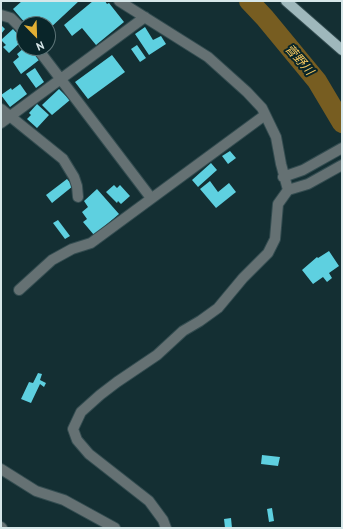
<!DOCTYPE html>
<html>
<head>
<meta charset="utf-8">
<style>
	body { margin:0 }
	#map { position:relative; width:343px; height:529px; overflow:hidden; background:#142f33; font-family:"PT Sans",sans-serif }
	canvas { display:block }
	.frame { position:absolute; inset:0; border:2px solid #d7e7e9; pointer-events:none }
	.north { position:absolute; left:16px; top:16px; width:40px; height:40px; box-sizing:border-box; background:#092529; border:1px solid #5b7376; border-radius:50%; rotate:157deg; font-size:11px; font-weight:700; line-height:16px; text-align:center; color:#d7e7e9 }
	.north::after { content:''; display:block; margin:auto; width:14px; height:18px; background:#e1af34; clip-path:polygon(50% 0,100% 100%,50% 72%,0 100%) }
</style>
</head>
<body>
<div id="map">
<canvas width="343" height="529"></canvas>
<div class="frame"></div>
<div class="north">N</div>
</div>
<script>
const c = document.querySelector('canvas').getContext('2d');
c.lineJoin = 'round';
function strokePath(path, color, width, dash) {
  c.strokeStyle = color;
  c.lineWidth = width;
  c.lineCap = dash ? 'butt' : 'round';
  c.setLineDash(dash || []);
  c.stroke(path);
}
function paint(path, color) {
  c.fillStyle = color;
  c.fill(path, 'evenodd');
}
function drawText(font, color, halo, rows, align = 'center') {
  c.font = font + ' "PT Sans","Noto Sans JP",sans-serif';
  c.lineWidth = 4;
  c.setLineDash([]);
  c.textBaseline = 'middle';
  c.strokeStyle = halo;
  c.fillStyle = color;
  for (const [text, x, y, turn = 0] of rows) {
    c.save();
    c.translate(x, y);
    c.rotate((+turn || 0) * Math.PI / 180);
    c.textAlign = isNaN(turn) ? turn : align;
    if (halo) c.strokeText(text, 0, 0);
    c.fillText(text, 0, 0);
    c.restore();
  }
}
const river = new Path2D(`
	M249,1L265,18L317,81L342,123`);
const building = new Path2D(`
	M22,1H79L48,30V24H26L13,9Z
	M93,1H105L107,4L109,3L124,22L96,45L82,28L72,36L64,25Z
	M1,25L5,29L1,34Z
	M145,27L153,40L161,36L166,44L149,55L135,34Z
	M13,29L23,40L9,53L3,47L6,45L1,40Z
	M137,45L146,58L140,62L131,49Z
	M24,48H31L39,60L21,74L13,62L19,57L17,54Z
	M112,55L125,72L88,99L75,82Z
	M35,68L44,82L36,88L26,74Z
	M20,84L27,94L10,107L1,95L11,88L12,90Z
	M59,89L70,100L52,115L42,105Z
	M37,104L49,115L37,128L27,119L31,115L29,113Z
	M230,151L236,158L228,164L222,156Z
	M211,163L217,170L198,187L192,180Z
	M67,179L73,186L52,203L46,195Z
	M210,181L218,192L229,183L236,192L216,208L200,189Z
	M114,185L117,188L120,185L130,196L121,204L118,201L117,203L106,192Z
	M97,189L119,214L94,235L83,222L87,219L82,212L88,207L84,201Z
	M58,220L70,236L65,239L53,223Z
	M329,251L339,266L329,273L332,278L327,282L323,277L313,284L302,270L317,257L318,258Z
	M38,373L42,374L40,380L46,383L44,387L40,384L31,403L21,399L29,382L33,383Z
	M262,455L280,457L278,466L261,464Z
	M272,508L274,521L269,522L267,509Z
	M231,518L232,528H225L224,519Z`);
const minor = new Path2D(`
	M119,1L208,57L247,92L262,108L276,137L281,164L288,190
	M1,15L11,18L24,31
	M37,48L151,198
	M1,109L63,159L74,177L77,186L78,197
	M1,123L145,17
	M283,177L303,170L342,148
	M19,290L52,260L72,249L91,243L265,115
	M1,469L36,491L64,500L115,528
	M1,527L2,528
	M166,528L163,520L149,501L89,454L77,440L73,429L81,412L100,395L117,382L157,355L183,331L200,321L218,308L243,278L268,253L275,239L278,204L288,190L308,184L342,165`);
const major = new Path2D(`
	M286,1L342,50`);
const waterNames = [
	["菅野川",299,60,49]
];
strokePath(river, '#775d21', 20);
paint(building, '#5ed0e0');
strokePath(minor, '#334c50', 12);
strokePath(major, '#334c50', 12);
strokePath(minor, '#657173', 10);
strokePath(major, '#9fb8bc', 10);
drawText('italic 12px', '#facb60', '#092529', waterNames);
</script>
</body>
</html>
